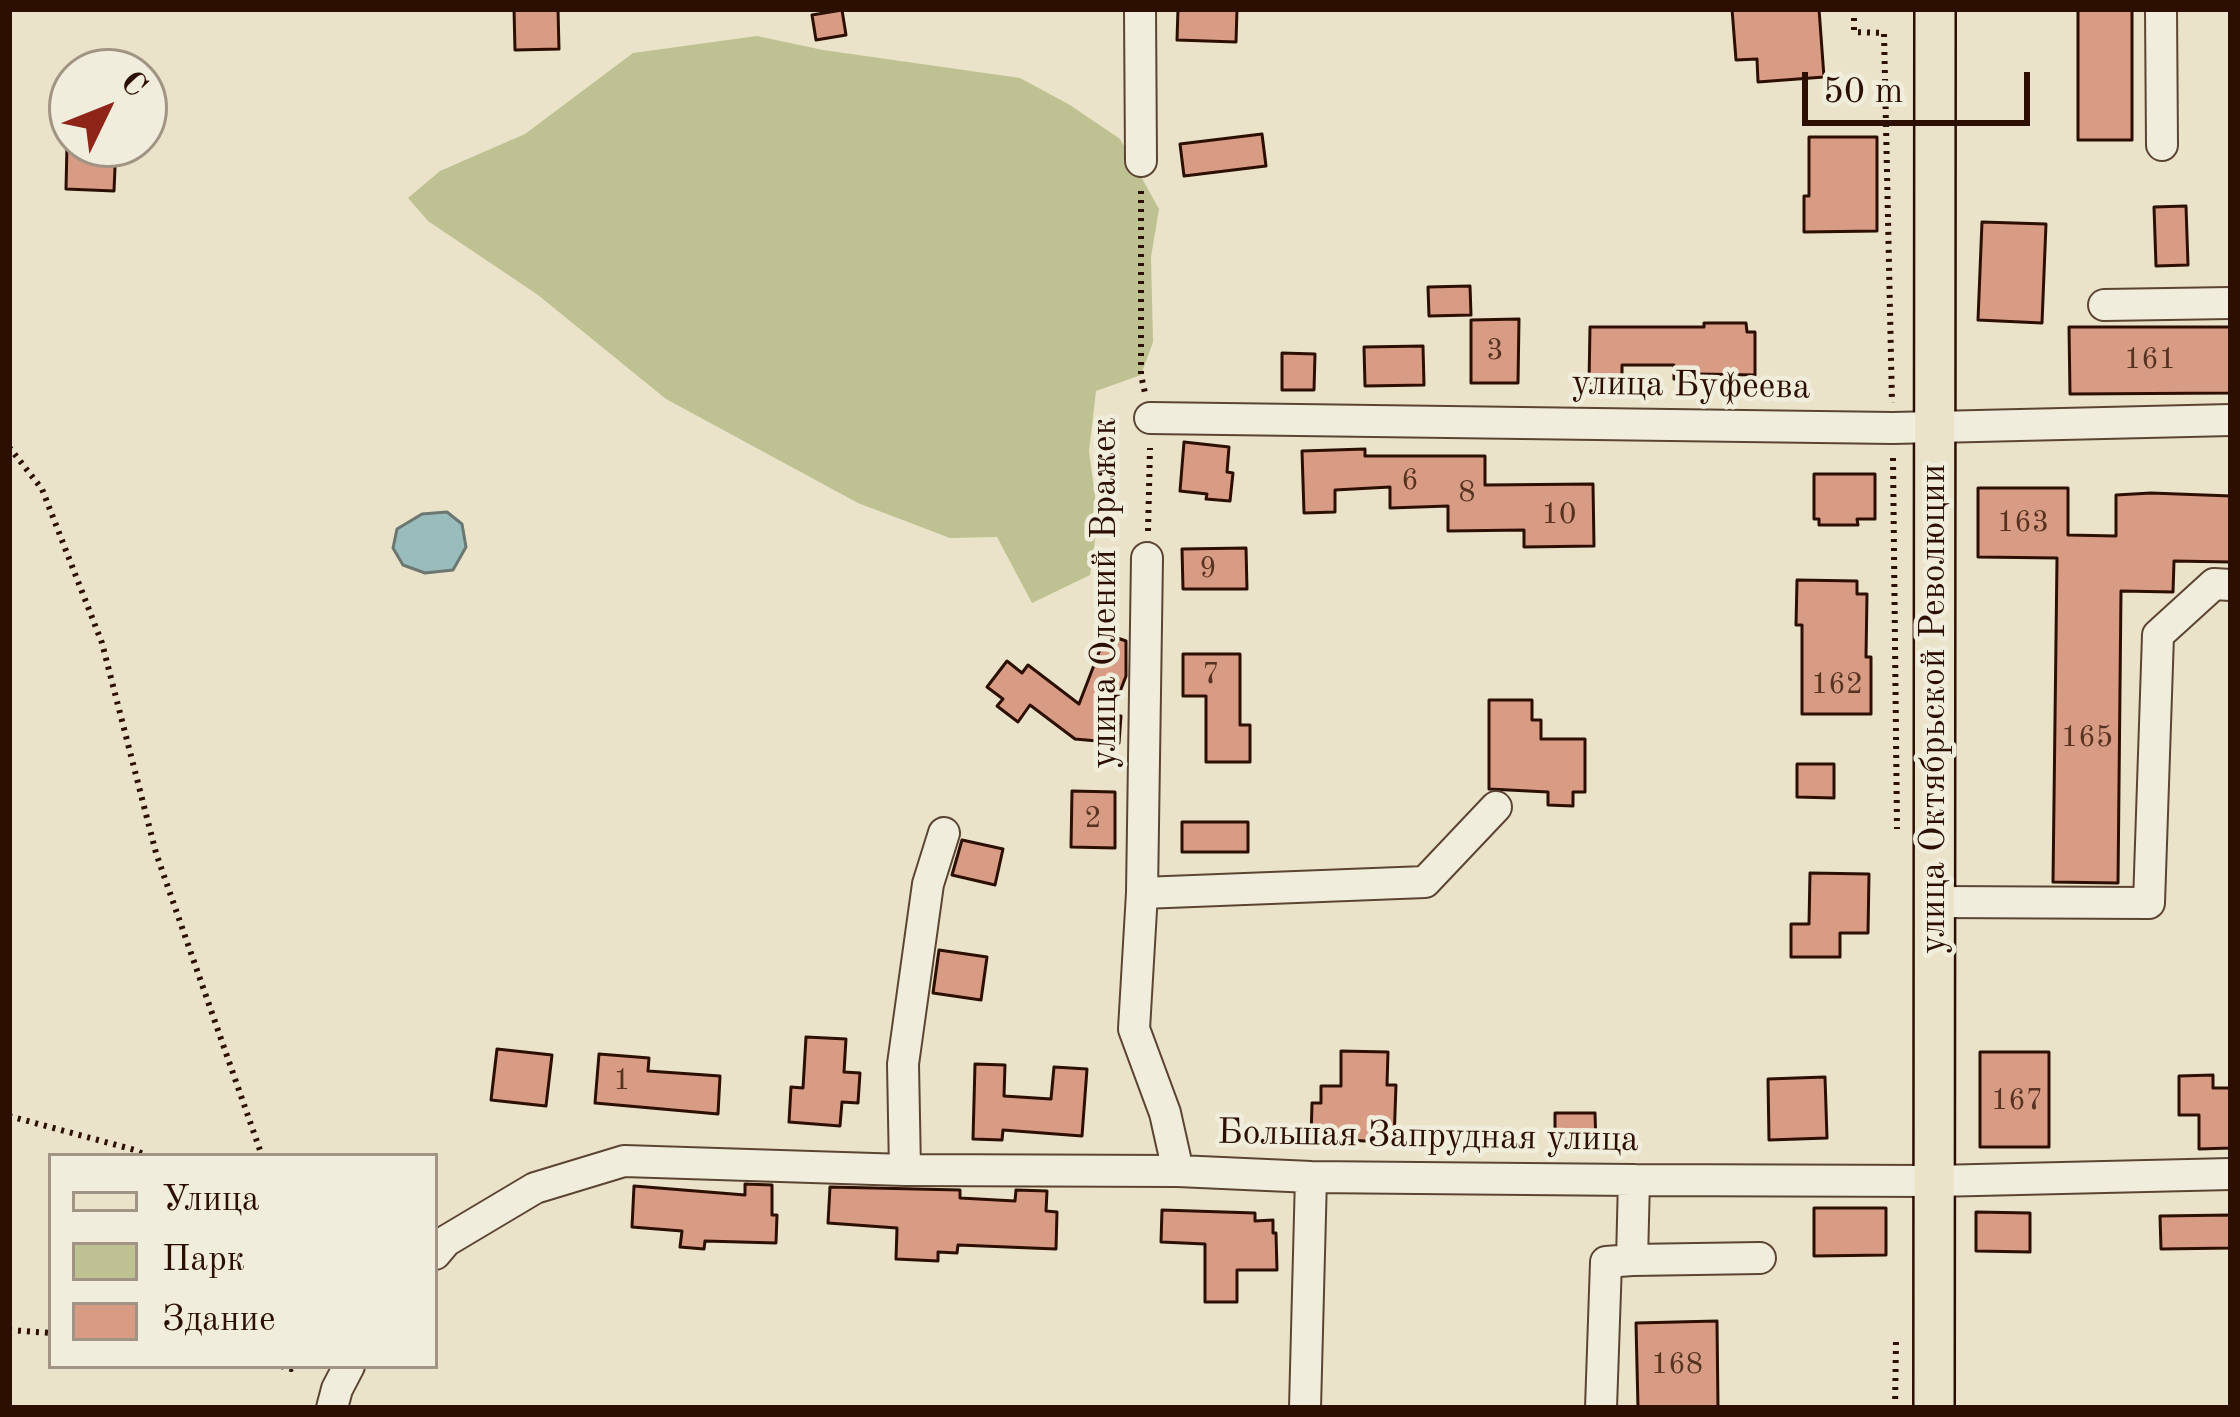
<!DOCTYPE html>
<html>
<head>
<meta charset="utf-8">
<style>
	body { margin:0 }
	#map { position:relative; width:2240px; height:1417px; overflow:hidden; background:#eae3c9; font-family:"Old Standard TT",serif }
	canvas { display:block }
	.frame { position:absolute; inset:0; border:12px solid #2c0f00; pointer-events:none }
	.legend { position:absolute; left:48px; top:1153px; width:390px; height:216px; box-sizing:border-box; background:#f1eddc; border:3px solid #a29484; margin:0; padding:15px 21px; list-style:none; font-size:36px; color:#2c0f00 }
	.legend li { display:flex; align-items:center; gap:24px; height:60px }
	.legend b { width:60px; border:3px solid #a29484 }
	.north { position:absolute; left:48px; top:48px; width:120px; height:120px; box-sizing:border-box; background:#f1eddc; border:3px solid #a29484; border-radius:50%; rotate:47deg; font-size:33px; font-weight:700; line-height:48px; text-align:center; color:#2c0f00 }
	.north::after { content:''; display:block; margin:auto; width:42px; height:54px; background:#8f2418; clip-path:polygon(50% 0,100% 100%,50% 72%,0 100%) }
	.scale { position:absolute; left:1802px; top:72px; width:228px; height:54px; box-sizing:border-box; border:6px solid #2c0f00; border-top:0; padding-left:15px; font-size:36px; line-height:42px; white-space:nowrap; color:#2c0f00; -webkit-text-stroke:9px #f1eddc; paint-order:stroke }
</style>
</head>
<body>
<div id="map">
<canvas width="2240" height="1417"></canvas>
<div class="frame"></div>
<ul class="legend">
<li><b style="height:15px;background:#eae3c9"></b>Улица</li>
<li><b style="height:33px;background:#bec191"></b>Парк</li>
<li><b style="height:33px;background:#d89b83"></b>Здание</li>
</ul>
<div class="north">С</div>
<div class="scale">50 m</div>
</div>
<script>
const c = document.querySelector('canvas').getContext('2d');
c.lineJoin = 'round';
function paint(path, color) {
  c.fillStyle = color;
  c.fill(path, 'evenodd');
}
function strokePath(path, color, width, dash) {
  c.strokeStyle = color;
  c.lineWidth = width;
  c.lineCap = dash ? 'butt' : 'round';
  c.setLineDash(dash || []);
  c.stroke(path);
}
function drawText(font, color, halo, rows, align = 'center') {
  c.font = font + ' "Old Standard TT",serif';
  c.lineWidth = 9;
  c.setLineDash([]);
  c.textBaseline = 'middle';
  c.strokeStyle = halo;
  c.fillStyle = color;
  for (const [text, x, y, turn = 0] of rows) {
    c.save();
    c.translate(x, y);
    c.rotate((+turn || 0) * Math.PI / 180);
    c.textAlign = isNaN(turn) ? turn : align;
    if (halo) c.strokeText(text, 0, 0);
    c.fillText(text, 0, 0);
    c.restore();
  }
}
const green = new Path2D(`
	M757,36L823,50L1020,78L1070,105L1120,139L1159,209L1151,257L1153,342L1141,375L1096,391L1089,451L1098,519L1090,575L1032,603L997,537L950,538L858,503L666,399L538,295L428,221L408,198L440,171L525,134L633,53Z`);
const water = new Path2D(`
	M447,512L462,524L466,547L453,570L425,573L403,565L393,548L397,529L422,514Z`);
const building = new Path2D(`
	M514,9H558L559,49L515,50Z
	M1178,9H1237L1236,42L1177,40Z
	M1732,9H1819L1824,77L1758,82L1757,59L1736,60Z
	M2078,9H2132V140H2078Z
	M842,10L846,35L816,40L812,15Z
	M1262,134L1266,166L1184,176L1180,144Z
	M1809,137H1877V231L1804,232V196H1809Z
	M67,144H116L114,191L66,189Z
	M2186,206L2188,265L2156,266L2154,207Z
	M1982,222L2046,224L2042,323L1978,320Z
	M1470,286L1471,315L1429,316L1428,287Z
	M1519,319L1518,383H1471V320Z
	M1704,323H1746L1747,332H1755V375L1698,374V379H1674V365H1622V383H1589L1590,327H1704Z
	M2069,327H2231V393L2070,394Z
	M1423,346L1424,385L1365,386L1364,347Z
	M1282,353L1315,354L1314,390H1282Z
	M1184,442L1229,447L1227,472L1233,473L1230,501L1206,499L1207,494L1180,491Z
	M1365,449V456H1485V485L1593,484L1594,546L1524,547V530L1448,531V506L1390,508V487L1335,490V512L1304,513L1302,451Z
	M1814,474H1875V519H1857L1858,525H1819V519H1814Z
	M1978,488H2068V535L2116,536V495L2151,493L2231,496V562L2174,561L2173,592L2121,591L2118,883L2053,882L2057,558L1978,557Z
	M1246,548L1247,589H1183L1182,549Z
	M1797,580L1857,581V594H1867L1866,657H1871V714H1802V625H1796Z
	M1106,634L1126,641V676L1111,715L1121,716L1119,743L1075,739L1030,705L1018,722L997,706L1003,699L987,687L1007,661L1022,673L1028,665L1079,704Z
	M1183,654H1240V725H1250V762H1206V696H1183Z
	M1489,700H1532V720H1541V739H1585V792H1573V806L1548,805V792L1489,789Z
	M1797,764H1834V798L1797,797Z
	M1072,791L1115,792V848L1071,847Z
	M1182,822H1248V852H1182Z
	M962,840L1003,849L995,885L952,875Z
	M1810,873L1869,874L1868,933H1840V957H1791V924H1809Z
	M939,950L987,957L981,1000L933,993Z
	M806,1037L846,1039L844,1072L860,1073L858,1103L842,1102L840,1126L789,1122L791,1087L803,1088Z
	M497,1049L552,1055L546,1106L491,1100Z
	M1341,1051L1388,1052L1387,1085H1396L1394,1142L1311,1139L1312,1103H1321V1086H1341Z
	M1980,1052H2049V1147H1980Z
	M599,1054L649,1058L648,1071L720,1076L718,1114L595,1103Z
	M975,1064L1005,1065L1004,1096L1051,1099L1054,1067L1087,1069L1082,1136L1003,1130L1002,1140L973,1139Z
	M2213,1075V1088H2231V1148L2199,1149V1115H2179V1076Z
	M1825,1077L1827,1138L1769,1140L1768,1079Z
	M1555,1113H1595L1596,1145H1555Z
	M745,1184L772,1185V1215H777L776,1243L705,1241L704,1249L680,1247L682,1231L632,1227L634,1186L745,1195Z
	M830,1187L960,1190V1198L1015,1201L1016,1190L1047,1191L1046,1211L1057,1212L1056,1249L958,1245L957,1253L938,1252V1261L896,1259L897,1228L828,1223Z
	M1814,1208H1886V1255L1814,1256Z
	M1162,1210L1255,1213V1221L1273,1220V1233H1276L1277,1270H1237V1302H1205V1244L1161,1242Z
	M1976,1212L2030,1213V1252L1976,1251Z
	M2231,1215V1248L2161,1249L2160,1216Z
	M1717,1321L1718,1408H1638L1636,1323Z`);
const path = new Path2D(`
	M1854,9V32L1884,33L1892,403
	M1141,191V375L1145,393
	M9,447L42,489L102,643L156,853L262,1156
	M1893,458L1897,829
	M1148,531L1150,448
	M9,1116L135,1150L147,1156
	M9,1330L51,1333
	M281,1366L291,1369L297,1366
	M1895,1408L1896,1340`);
const minor = new Path2D(`
	M1140,9L1141,161
	M2161,9L2162,145
	M2104,305L2231,303
	M1150,418L1893,428L2231,420
	M1147,558L1142,893L1134,1029L1165,1113L1178,1171
	M1142,893L1425,882L1496,807
	M1935,902L2149,903L2158,635L2214,584L2231,585
	M905,1170L903,1064L928,884L944,833
	M1634,1180L1632,1260L1760,1258
	M435,1254L446,1241L535,1188L624,1161L905,1170L1178,1171L1311,1177L1634,1180L1935,1181L2231,1174
	M332,1408L337,1389L349,1366
	M1305,1408L1311,1177
	M1601,1408L1606,1262L1632,1260`);
const major = new Path2D(`
	M1934,1408L1935,9`);
const numberNames = [
	["3",1495,351],
	["161",2150,360],
	["6",1410,481],
	["8",1467,493],
	["10",1559,515],
	["163",2023,523],
	["9",1208,569],
	["7",1211,675],
	["162",1837,685],
	["165",2087,738],
	["2",1093,819],
	["1",622,1081],
	["167",2017,1101],
	["168",1677,1365]
];
const streetNames = [
	["улица Буфеева",1691,386,1],
	["улица Олений Вражек",1106,593,-90],
	["улица Октябрьской Революции",1935,709,-90],
	["Большая Запрудная улица",1428,1137,1]
];
paint(green, '#bec191');
paint(water, '#99bdbc');
strokePath(water, '#6d7771', 3);
paint(building, '#d89b83');
strokePath(building, '#2c0f00', 3);
strokePath(minor, '#5c4432', 34);
strokePath(major, '#2c0f00', 44);
strokePath(path, '#2c0f00', 6, [3, 6]);
strokePath(minor, '#f1eddc', 30);
strokePath(major, '#eae3c9', 39);
drawText('30px', '#573221', null, numberNames);
drawText('36px', '#2c0f00', '#f1eddc', streetNames);
</script>
</body>
</html>
